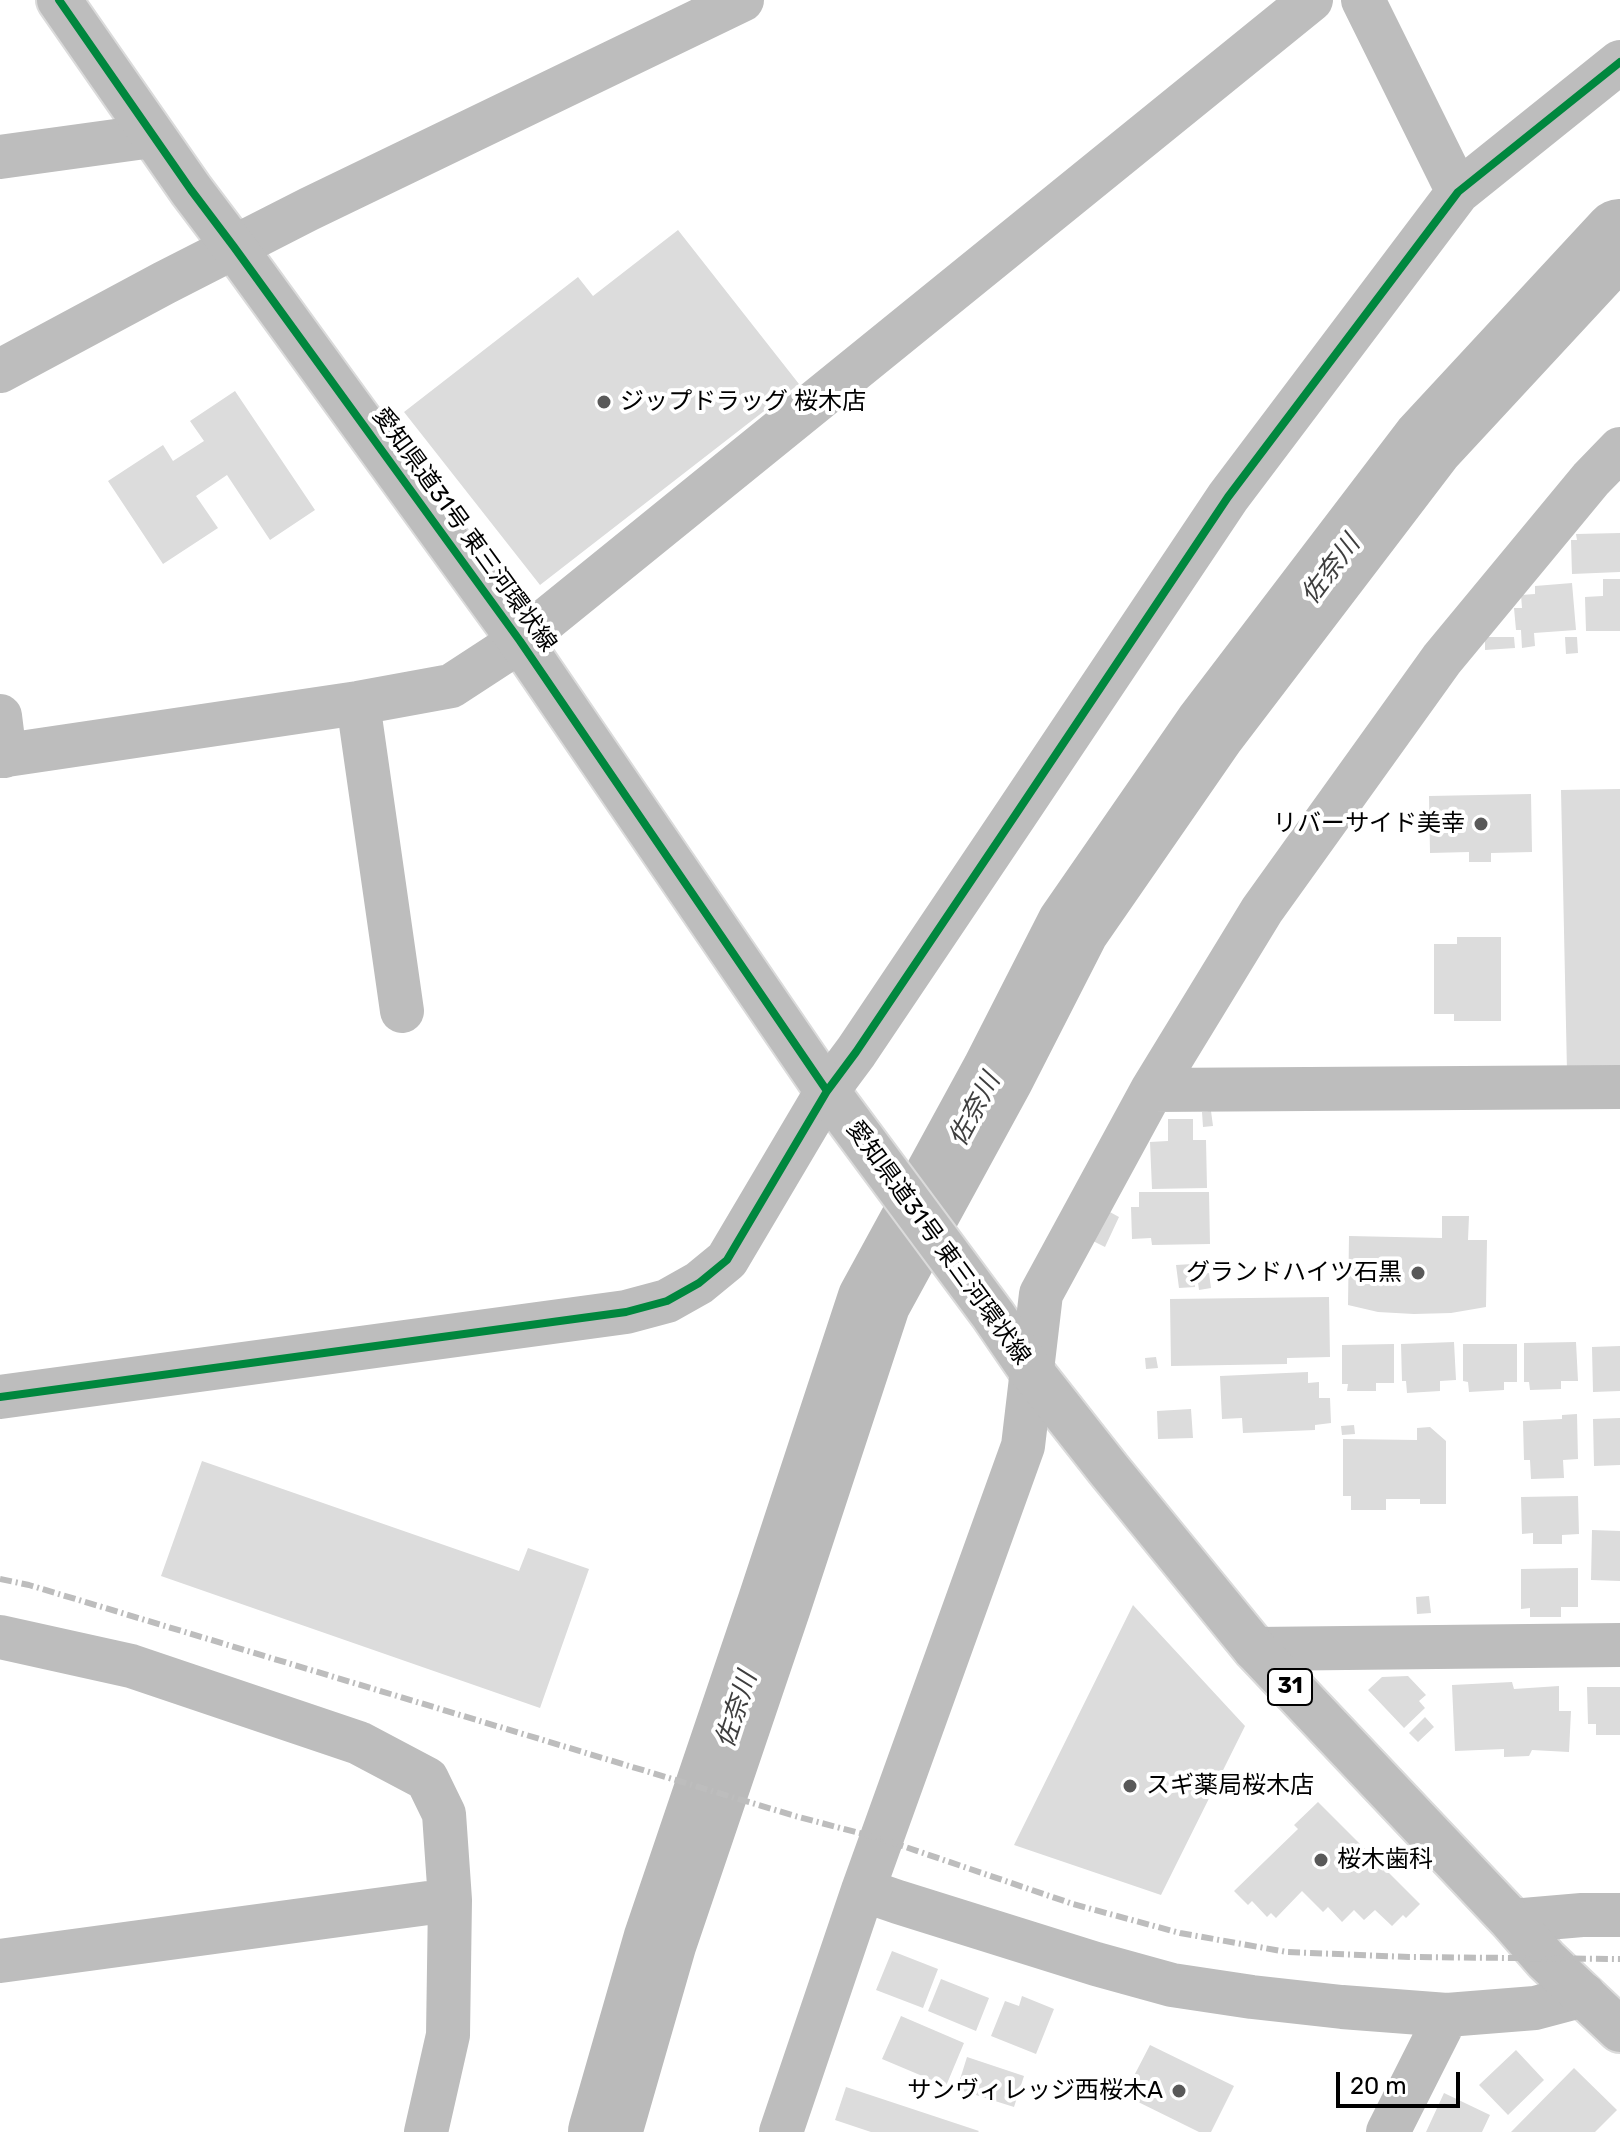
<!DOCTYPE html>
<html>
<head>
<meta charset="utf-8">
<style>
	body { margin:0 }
	#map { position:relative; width:1620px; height:2132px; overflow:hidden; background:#fff; font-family:Rubik,sans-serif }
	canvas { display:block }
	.scale { position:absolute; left:1336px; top:2072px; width:124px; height:36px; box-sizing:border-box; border:4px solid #000; border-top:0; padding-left:10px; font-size:24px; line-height:28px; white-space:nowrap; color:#000; -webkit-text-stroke:6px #fff; paint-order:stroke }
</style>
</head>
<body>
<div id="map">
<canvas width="1620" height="2132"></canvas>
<div class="scale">20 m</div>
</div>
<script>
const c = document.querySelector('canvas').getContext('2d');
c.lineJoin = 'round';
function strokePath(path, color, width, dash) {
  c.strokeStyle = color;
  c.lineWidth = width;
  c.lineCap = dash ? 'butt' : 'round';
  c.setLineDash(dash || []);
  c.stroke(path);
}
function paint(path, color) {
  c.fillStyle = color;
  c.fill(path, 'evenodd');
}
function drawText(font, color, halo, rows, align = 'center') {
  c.font = font + ' Rubik,"Noto Sans JP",sans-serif';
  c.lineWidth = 8;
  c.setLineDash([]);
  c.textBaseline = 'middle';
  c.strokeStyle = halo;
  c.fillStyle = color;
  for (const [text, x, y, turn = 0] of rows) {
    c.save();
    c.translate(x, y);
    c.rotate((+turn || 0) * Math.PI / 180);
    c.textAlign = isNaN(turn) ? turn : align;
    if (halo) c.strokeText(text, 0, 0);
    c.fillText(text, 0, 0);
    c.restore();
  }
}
const river = new Path2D(`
	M605,2132L660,1941L774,1605L874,1301L998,1074L1073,927L1210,729L1428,443L1620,236`);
const building = new Path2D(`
	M678,230L799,384L540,585L404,412L578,277L593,296Z
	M235,391L315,510L270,540L227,475L196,496L218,528L163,564L108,481L163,445L173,461L204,441L190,421Z
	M1620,533V572L1572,574L1571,540H1577L1576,534Z
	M1603,579H1620V631H1586L1585,597L1603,596Z
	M1572,583L1576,630L1534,633L1535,646L1522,648L1521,630H1516L1514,608H1522L1521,595L1535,594V586Z
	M1485,637H1514L1515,648L1485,650Z
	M1565,637H1577L1578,653L1566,654Z
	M1620,789V1070L1567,1072L1561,790Z
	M1531,794L1532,852L1491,853V862H1469V852L1430,853L1429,796Z
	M1457,937H1501V1021H1454V1014H1434V944H1457Z
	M1211,1111L1213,1126L1203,1127L1202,1112Z
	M1168,1119H1193V1140H1206L1207,1188L1152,1189L1150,1142L1168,1141Z
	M1139,1192H1209L1210,1244L1152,1245L1151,1238L1132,1239L1131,1207H1139Z
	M1108,1211L1119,1217L1105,1247L1093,1241Z
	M1442,1216H1469L1468,1240H1487L1486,1307L1451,1313L1414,1314L1378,1312L1348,1305L1349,1236L1442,1238Z
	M1192,1264L1195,1287L1179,1288L1176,1265Z
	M1209,1273L1211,1288L1199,1290L1197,1275Z
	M1329,1297L1330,1357L1287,1358V1364L1171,1366L1170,1299Z
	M1454,1342L1456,1380L1440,1381V1391L1407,1393L1406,1381H1402L1401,1344Z
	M1576,1342L1578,1381H1561V1389L1530,1390L1529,1382H1524V1343Z
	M1394,1344V1383H1376V1391H1347L1348,1384H1342V1345Z
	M1463,1344H1517V1382H1504V1390L1469,1392L1468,1382L1463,1381Z
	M1620,1346V1391L1593,1392L1592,1347Z
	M1156,1357L1158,1368L1146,1369L1145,1358Z
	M1308,1372V1383L1319,1382V1398H1330L1331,1423L1315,1425V1430L1243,1433L1242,1418L1222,1419L1220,1376Z
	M1191,1409L1193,1438L1158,1439L1157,1411Z
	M1577,1414L1578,1459L1563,1460L1564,1478L1531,1479L1530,1460H1524L1523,1421L1562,1419V1415Z
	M1620,1418V1465L1594,1466L1593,1419Z
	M1354,1425L1355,1434L1342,1435L1341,1426Z
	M1430,1427L1446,1441V1504H1420V1499H1386V1510H1351V1496H1343V1439L1417,1440V1428Z
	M202,1461L519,1571L528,1548L589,1569L540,1708L161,1576Z
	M1578,1496L1579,1534L1562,1535V1544H1533V1533L1522,1534L1521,1497Z
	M1592,1530L1620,1531V1581L1591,1580Z
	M1578,1568V1607H1561V1617H1530V1608L1521,1609V1569Z
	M1429,1596L1431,1613L1417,1614L1416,1597Z
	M1133,1605L1245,1726L1161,1895L1014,1845Z
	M1408,1676L1426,1695L1419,1701L1425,1708L1404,1728L1368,1690L1382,1677Z
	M1512,1682L1514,1689L1559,1686V1711H1571L1569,1752L1532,1750L1529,1756L1504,1757V1749L1455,1751L1452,1685Z
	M1587,1687H1620V1735H1596V1724H1588Z
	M1425,1717L1434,1727L1418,1742L1409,1733Z
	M1318,1802L1420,1904L1406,1918L1403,1915L1392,1926L1375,1910L1364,1920L1354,1910L1342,1922L1328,1907L1323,1912L1302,1891L1276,1918L1271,1913L1267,1917L1252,1901L1248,1905L1234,1891L1298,1829L1294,1825Z
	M892,1951L938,1969L923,2008L876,1990Z
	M941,1979L989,1998L976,2031L928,2011Z
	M1022,1996L1054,2009L1036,2054L991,2036L1005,2001L1019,2006Z
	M901,2016L964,2043L946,2086L882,2059Z
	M1150,2045L1234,2086L1211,2132H1199L1124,2095Z
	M1516,2050L1544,2080L1508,2115L1479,2085Z
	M967,2057L1024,2076L1014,2107L957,2089Z
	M1574,2068L1617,2110L1595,2132H1511Z
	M846,2087L979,2131L978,2132H871L835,2120Z
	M1444,2093L1490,2115L1482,2132H1426Z`);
const minor = new Path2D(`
	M1363,0L1458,192
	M0,157L152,136
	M0,371L164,283L309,209L742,0
	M358,703L402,1011
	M0,716L5,756
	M0,756L358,703L451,686L520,641L1311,0
	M1152,1090L1620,1087
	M0,1397L626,1312L667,1301L699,1283L727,1260L827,1091L856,1052L1016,814L1228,497L1458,192L1620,62
	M0,1637L131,1666L359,1743L427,1779L444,1814L450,1900L448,2035L426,2132
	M1255,1649L1620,1645
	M863,1890L898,1902L1096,1964L1172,1985L1252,1997L1342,2007L1447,2015L1535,2008L1584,1995
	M1512,1921L1582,1915H1620
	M0,1961L450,1900
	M781,2132L863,1890L1023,1446L1041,1294L1152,1090L1262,910L1442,659L1591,479L1620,449
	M1388,2132L1447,2015`);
const major = new Path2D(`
	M59,0L191,190L234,247L520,641L827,1091L993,1315L1032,1372L1109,1470L1255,1649L1512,1921L1546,1960L1620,2030`);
const rail = new Path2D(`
	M0,1579L29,1585L795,1816L882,1839L1073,1904L1180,1933L1287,1952L1409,1957L1620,1959`);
const cycleway = new Path2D(`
	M59,0L191,190L234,247L520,641L827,1091
	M0,1397L626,1312L667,1301L699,1283L727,1260L827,1091L856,1052L1016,814L1228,497L1458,192L1620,62`);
const markers = [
	[604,402,8,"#595959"],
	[1481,824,8,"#595959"],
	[1418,1273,8,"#595959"],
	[1130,1786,8,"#595959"],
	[1321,1860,8,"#595959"],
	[1179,2091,8,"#595959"]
];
const shields = [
	[1290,1687,44]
];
const shieldNames = [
	["31",1290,1687]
];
const poiNames = [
	["ジップドラッグ 桜木店",620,402],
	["リバーサイド美幸",1465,824,"right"],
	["グランドハイツ石黒",1402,1273,"right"],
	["スギ薬局桜木店",1146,1786],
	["桜木歯科",1337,1860],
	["サンヴィレッジ西桜木A",1163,2091,"right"]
];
const streetNames = [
	["愛知県道31号 東三河環状線",464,530,54],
	["愛知県道31号 東三河環状線",938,1243,54]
];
const waterNames = [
	["佐奈川",1331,570,-53],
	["佐奈川",975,1110,-62],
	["佐奈川",737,1710,-72]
];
strokePath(river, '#bababa', 74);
paint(building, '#dcdcdc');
strokePath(major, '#dbdbdb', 48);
strokePath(minor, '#bdbdbd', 44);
strokePath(major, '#bdbdbd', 44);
strokePath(rail, '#bdbdbd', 6, [12, 4, 2, 4]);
strokePath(cycleway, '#00873e', 8);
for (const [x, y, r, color] of markers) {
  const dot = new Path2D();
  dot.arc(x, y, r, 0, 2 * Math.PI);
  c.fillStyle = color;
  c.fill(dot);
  strokePath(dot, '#fff', 3);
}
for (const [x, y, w] of shields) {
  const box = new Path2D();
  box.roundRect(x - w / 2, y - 18, w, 36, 6);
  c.fillStyle = '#fff';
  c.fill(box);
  strokePath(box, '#000', 2);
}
drawText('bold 22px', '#000', null, shieldNames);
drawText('24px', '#000', '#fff', poiNames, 'left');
drawText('24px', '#000', '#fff', streetNames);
drawText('italic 26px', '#3e3e3e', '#fff', waterNames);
</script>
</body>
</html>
